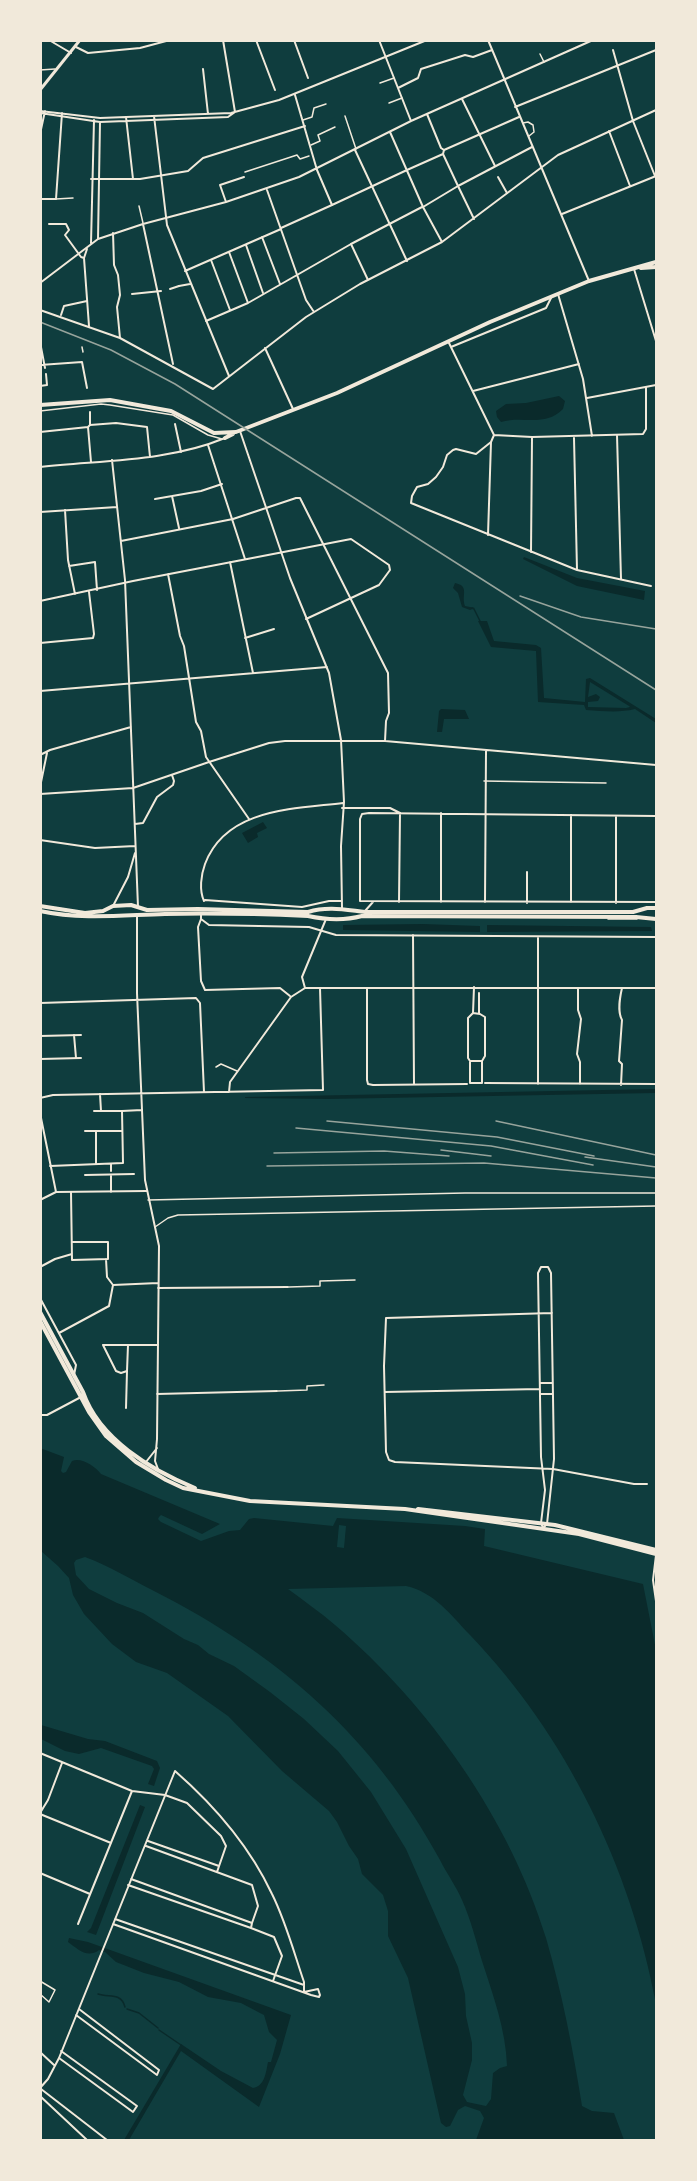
<!DOCTYPE html>
<html>
<head>
<meta charset="utf-8">
<style>
	body { margin:0 }
	#map { position:relative; width:697px; height:2181px; overflow:hidden; background:#0f3d3e; font-family:"Archivo Narrow",sans-serif }
	canvas { display:block }
	.frame { position:absolute; inset:0; border:42px solid #f1e9da; pointer-events:none }
</style>
</head>
<body>
<div id="map">
<canvas width="697" height="2181"></canvas>
<div class="frame"></div>
</div>
<script>
const c = document.querySelector('canvas').getContext('2d');
c.lineJoin = 'round';
function paint(path, color) {
  c.fillStyle = color;
  c.fill(path, 'evenodd');
}
function strokePath(path, color, width, dash) {
  c.strokeStyle = color;
  c.lineWidth = width;
  c.lineCap = dash ? 'butt' : 'round';
  c.setLineDash(dash || []);
  c.stroke(path);
}
const water = new Path2D(`
	M559,396L565,401L563,409C544,428 523,415 501,422L497,417L496,411L506,404L526,403Z
	M524,557L577,578L645,591L644,600L577,586L523,559Z
	M455,583C470,586 461,595 465,606L475,608L470,610L462,607L458,593L453,588Z
	M478,621H487L494,641L536,645L541,648L544,698L585,702L586,679L590,678L656,719V723L635,709C619,713 603,711 586,710L584,705L538,702L536,651L491,647ZM590,682L629,706L630,707L626,708L588,707V702L598,701L600,697L596,694L588,697Z
	M441,709L465,710L469,719H444L442,732H437L439,711Z
	M263,822L267,828L257,833L258,837L248,843L242,833Z
	M423,924L480,926V932L343,930V925Z
	M487,925L651,927L652,931L487,932Z
	M656,1089V1093L328,1099L245,1098V1097Z
	M40,1448L64,1457L61,1471L63,1473L66,1472L72,1461C81,1457 95,1466 101,1474L220,1524L202,1534L161,1515L159,1517L158,1519L161,1522L201,1541L229,1531L240,1530L249,1519L254,1518L333,1526L337,1518L465,1526L485,1529L484,1546L643,1584L656,1650V2004C631,1868 566,1735 470,1635C451,1615 434,1592 406,1586L288,1589C304,1601 320,1612 335,1625C429,1705 510,1820 546,1938C562,1993 573,2049 582,2106L592,2111L614,2113L624,2140H476L484,2118L480,2111L465,2106L458,2110L450,2126L446,2127L441,2123L408,1978L388,1936V1911L383,1895L362,1874L358,1859L349,1846L337,1822L329,1811L282,1771L228,1716L167,1673L136,1662L112,1644L84,1614L73,1595L69,1578L58,1566L41,1551ZM85,1557C109,1566 132,1580 154,1591C278,1654 374,1737 440,1860C447,1874 456,1886 462,1900C471,1920 476,1941 482,1961C493,1995 506,2030 507,2066L500,2068L493,2073L491,2099L486,2106L467,2102L463,2095L472,2060V2043L466,2016L465,1994L458,1967L406,1849L371,1792L338,1751L304,1719L270,1692L234,1666L209,1654L198,1645L184,1639L143,1613L117,1603L89,1589L76,1575L74,1563L76,1560Z
	M41,1725L88,1739L105,1741L157,1761L160,1768L154,1786L148,1784L154,1769L152,1766L101,1748L79,1754L65,1751L41,1739Z
	M140,1805L145,1807L96,1935L87,1932L91,1928Z
	M69,1938L88,1942L291,2015L280,2054L259,2107L181,2051L129,2140H124L181,2044L221,2071L253,2088C265,2086 266,2072 268,2062H271L277,2040L269,2032L264,2015L260,2013L241,2003L208,1997L179,1982L144,1973L116,1962L105,1952L99,1950C87,1959 78,1949 68,1942Z`);
const pier = new Path2D(`
	M339,1525L346,1526L344,1548L337,1547Z`);
const stream = new Path2D(`
	M472,608L474,609L480,621
	M98,1994C109,1998 121,1992 125,2007
	M127,2009L139,2013L158,2028
	M159,2030L181,2045`);
const service = new Path2D(`
	M540,54L544,62
	M40,70L55,69
	M380,83L394,78
	M389,103L402,98
	M345,116L356,149
	M303,120L312,117L314,108L326,104
	M523,123L528,122L533,125L534,132L529,136
	M311,145L320,141L318,135L335,127
	M245,172L297,155L300,159L309,156
	M56,199L73,198
	M139,206L143,223
	M82,347L83,352
	M40,411L101,404L110,405L173,415L208,435L222,439
	M484,781L606,783
	M608,919H637
	M216,1067L221,1064L237,1071
	M148,1200L465,1193H656
	M155,1227L168,1218L178,1215L656,1206
	M289,1287L320,1286V1281L355,1280
	M278,1391L307,1390V1386L324,1385
	M40,1981L55,1990L49,2002L40,1994`);
const pedestrian = new Path2D(`
	M462,99L495,166
	M355,150L407,261
	M407,170L443,154L444,150
	M498,177L507,193
	M423,207L458,186L443,154
	M281,228L332,205
	M246,245L263,293
	M211,260L230,310
	M297,275L351,244
	M170,289L179,286
	M132,294L161,291
	M175,424L181,452
	M474,987L473,1013L468,1018V1058L470,1061H482
	M473,1013L480,1014L485,1017V1056L482,1061V1083
	M479,1014V993
	M470,1083V1062
	M470,1083H482
	M85,1175L134,1174
	M71,1192L72,1260L108,1259V1242H72
	M106,1259L107,1277L113,1285
	M40,1267L55,1259L72,1254`);
const minor = new Path2D(`
	M49,40L71,53
	M223,40L235,112
	M256,40L275,90
	M294,40L308,78
	M379,40L411,121
	M488,40L589,281
	M76,47L88,53L140,48L170,40
	M613,50L633,121L655,176
	M203,69L208,114
	M398,88L418,78L421,69L465,55L473,57L492,50
	M295,95L317,170L332,205L407,170
	M515,107L656,50
	M40,111L100,118L231,113L279,100L427,40
	M40,113L100,122L228,117L235,112
	M427,114L441,148L444,150L519,117
	M154,116L167,225L229,376
	M126,117L133,179
	M609,131L630,186
	M390,132L423,207L442,242
	M40,134L45,111
	M91,179H140L188,171L203,158L305,126
	M267,190L306,300L314,312
	M40,199H56L62,113
	M226,202L220,185L244,177
	M562,214L656,176
	M474,219L458,186L532,147
	M49,224H66L69,230L65,235L81,257L84,258
	M143,224L173,364
	M113,233L114,265L118,275L120,295L117,307L120,338
	M262,237L280,284
	M98,239L100,122
	M91,243L94,120
	M87,249L84,258L89,326
	M229,252L248,303
	M634,269L656,341
	M185,271L281,229
	M368,280L351,244L422,207
	M40,283L98,239L143,224L226,202L299,177L411,121L593,40
	M179,286L190,284
	M558,294L583,379L592,436
	M40,310L120,338L213,389L306,317L360,284L442,242L558,155L656,110
	M61,315L64,306L87,301
	M206,321L248,303L297,275
	M448,341L494,435
	M40,342L45,368
	M451,347L546,308L552,296
	M265,348L293,409
	M40,365L82,362L87,388
	M40,386L47,385L46,374
	M473,391L579,364
	M587,398L656,385
	M90,412V425L88,427L91,462
	M90,425L116,423L147,427L150,457
	M240,431L290,578L329,673L341,740L344,802L341,846L342,908
	M40,432L88,427
	M494,435L532,437L643,434L646,429V388
	M617,435L621,579
	M574,438L577,570
	M491,442L476,454L456,449L453,450L447,455L443,467L436,477L428,484L417,487L412,496L411,503L577,570L651,586
	M208,445L245,559
	M112,460L125,580L138,907
	M40,467C102,460 167,462 225,438
	M172,496L179,528
	M155,499L201,491L222,484
	M65,510L68,560L75,594
	M40,512L117,507
	M488,535L491,442L494,435
	M121,541L233,519L296,498H300L388,673L389,713L386,721L385,741
	M531,552L532,438
	M230,562L253,673
	M69,566L95,562L97,590
	M168,574L180,636L184,646L196,722L201,731L206,757L249,819
	M40,601L133,581L351,539L389,565L390,570L379,585L306,619
	M245,638L274,629
	M40,643L93,638L94,634L89,592
	M40,691L327,667
	M40,755L50,750L131,727
	M40,787L47,753
	M40,794L133,788L209,762L269,743L285,741H385L656,765
	M342,808H390L400,813
	M616,816V903
	M656,816L369,813L362,814L360,819V901L656,902
	M135,824L143,823L157,797L173,785L174,781L172,775
	M40,840L95,848L135,846
	M205,900L302,907L329,901H342
	M204,901C199,890 201,875 205,864C226,808 294,809 343,803
	M399,902L400,813
	M441,902V813
	M485,902L486,751
	M571,902V815
	M527,903V872
	M113,906L128,877L135,853
	M365,911L373,902
	M201,913V919L209,925L309,927L336,935L656,937
	M137,916V993L145,1180L159,1246L157,1439L155,1461L158,1469
	M201,919L198,927L201,981L205,990L280,988L290,996
	M413,935L414,1084
	M305,988L302,977L326,919
	M578,988V1010L581,1019L577,1054L580,1062V1084
	M367,989V1080L368,1084L373,1085L467,1084
	M40,1003L196,998L200,1003L204,1092
	M74,1035L76,1058
	M40,1036L81,1035
	M40,1059L81,1058
	M485,1083L656,1084
	M538,1084V937
	M621,1085L622,1064L619,1061L622,1020C617,1011 620,997 622,988
	M229,1092L230,1082L291,997L305,988H656
	M100,1094L101,1111
	M40,1098L53,1095L323,1090L320,988
	M94,1111H122
	M40,1113L56,1192
	M85,1131H122
	M96,1131V1164
	M50,1166L123,1163L122,1111L142,1110
	M111,1171V1164
	M111,1176V1192
	M40,1200L56,1192L146,1191
	M541,1267H548L551,1273L554,1459L547,1524L543,1528L541,1523L545,1490L541,1457L538,1273Z
	M158,1288L288,1287
	M40,1298L76,1365L74,1375
	M552,1313L386,1318L384,1366L386,1452L389,1460L395,1462L553,1469L634,1484H647
	M59,1333L109,1306L113,1285L158,1283
	M128,1345L127,1371L121,1373L116,1371L103,1345H158
	M540,1383H552
	M385,1392L540,1389
	M157,1394L277,1391
	M540,1394H552
	M126,1408L127,1371
	M40,1415H47L81,1397
	M146,1462L157,1448
	M656,1555L653,1580L656,1601
	M40,1753L132,1791L165,1795L187,1803L221,1836L226,1846L217,1872
	M40,1813L48,1800L62,1763
	M40,1814L111,1843
	M148,1841L219,1866
	M146,1846L252,1885L258,1906L252,1923
	M40,1873L90,1894
	M131,1879L252,1923
	M128,1885L251,1928
	M115,1919L304,1985
	M252,1923L251,1928L274,1937L282,1956L273,1981
	M78,1924L132,1791
	M113,1924L311,1995L319,1997L320,1995L318,1989L304,1992
	M76,2015L157,2075L159,2070L79,2009
	M40,2052L54,2065
	M59,2058L133,2112L137,2106L61,2051
	M40,2088L48,2079L59,2058L175,1771C215,1806 249,1845 272,1894C286,1922 294,1953 304,1982V1992
	M41,2089L107,2140
	M40,2096L87,2140`);
const tertiary = new Path2D(`
	M40,90L80,40`);
const secondary = new Path2D(`
	M641,268L656,267
	M40,405L110,400L171,411L214,433L236,432L337,393L490,322L589,281L656,262
	M225,438L233,434
	M40,906L85,913L103,911L113,906L131,905L147,910L198,909L308,912C328,906 346,910 365,912H633L647,908H656
	M40,911C82,920 123,915 165,914C213,913 261,914 308,916C327,920 343,921 362,916L636,917L656,919
	M40,1312L83,1392C99,1439 151,1470 195,1488
	M40,1321L89,1412L106,1436L136,1462L166,1480L183,1488L250,1501L405,1509L579,1534L656,1554
	M418,1509L555,1525L656,1550`);
const rail = new Path2D(`
	M40,322L111,350L175,384L656,690
	M520,596L581,617L656,629
	M327,1121L497,1137L594,1156
	M496,1121L656,1155
	M296,1128L491,1146L593,1165
	M441,1150L491,1156
	M274,1153L384,1151L449,1156
	M585,1157L656,1167
	M267,1166L484,1163L656,1178`);
paint(water, '#0a2a2b');
paint(pier, '#0f3d3e');
strokePath(stream, '#0a2a2b', 1.5);
strokePath(service, '#f1e9da', 1.5);
strokePath(pedestrian, '#f1e9da', 2);
strokePath(minor, '#f1e9da', 2);
strokePath(tertiary, '#f1e9da', 3);
strokePath(secondary, '#f1e9da', 4);
strokePath(rail, '#97a49c', 1.5);
</script>
</body>
</html>
